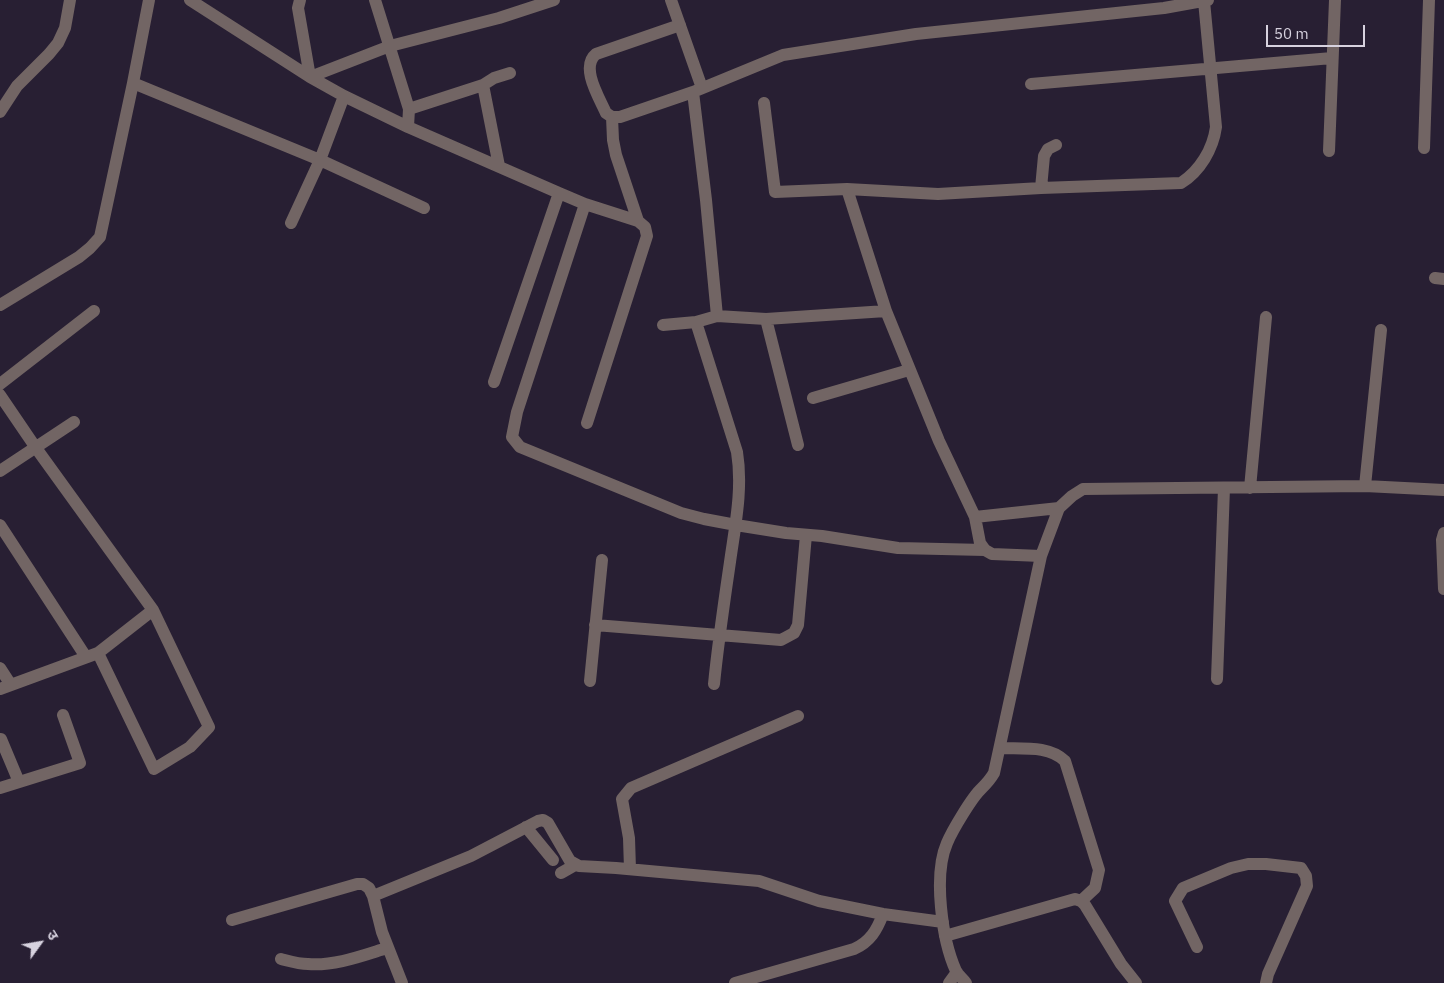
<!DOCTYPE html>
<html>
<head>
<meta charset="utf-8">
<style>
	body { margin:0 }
	#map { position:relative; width:1444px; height:983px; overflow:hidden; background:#281f33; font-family:"IBM Plex Sans","Noto Sans Devanagari",sans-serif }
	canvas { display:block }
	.north { position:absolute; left:15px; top:918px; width:50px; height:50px; -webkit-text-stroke:4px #281f33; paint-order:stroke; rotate:58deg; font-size:14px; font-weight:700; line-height:20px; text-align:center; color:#d7d2df }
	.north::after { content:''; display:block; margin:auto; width:18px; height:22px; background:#d7d2df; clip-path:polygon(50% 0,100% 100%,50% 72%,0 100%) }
	.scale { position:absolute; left:1266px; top:25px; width:99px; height:22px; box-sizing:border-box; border:2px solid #d7d2df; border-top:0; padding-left:6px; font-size:15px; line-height:18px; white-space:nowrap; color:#d7d2df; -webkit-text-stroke:4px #281f33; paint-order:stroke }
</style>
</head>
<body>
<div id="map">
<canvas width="1444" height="983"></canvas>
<div class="north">उ</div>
<div class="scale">50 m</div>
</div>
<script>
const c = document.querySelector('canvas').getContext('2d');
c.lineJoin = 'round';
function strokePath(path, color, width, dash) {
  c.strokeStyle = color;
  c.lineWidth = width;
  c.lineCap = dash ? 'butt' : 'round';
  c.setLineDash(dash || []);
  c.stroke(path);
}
const minor = new Path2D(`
	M190,0L310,77L344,96L408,127
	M300,0L298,8L310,77L390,46L499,18L554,0
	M375,0L409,109L408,127L559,193L585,204L638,221L645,227L647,236L587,423
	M671,0L702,88
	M680,25L596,54C580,67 599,97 606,113L612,117H620L693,92L783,55L916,34L1164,8L1208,0
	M133,83L320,160L424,208
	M1031,84L1332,58
	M483,85L499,166
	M693,92L706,200L717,316
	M764,103L775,192L847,189L886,311
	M409,109L483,85L494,78L510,73
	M0,112L17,86L49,54L58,43L65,28L70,0
	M612,117L613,140L616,155L638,221
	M1056,145L1048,149L1044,156L1041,188L1181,183C1200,171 1213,149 1216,127L1204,1
	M1424,148L1429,0
	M1329,151L1335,0
	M847,189L938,194L1041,188
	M585,204L517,412L512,437L520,447L681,513L704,519L736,525L786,533L822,536L898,548L985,550
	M291,223L320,160L344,96
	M1435,278L1444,279
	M0,305L79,257L90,248L100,237L133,83L149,0
	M766,319L798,445
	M696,322L737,452C743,489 735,526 730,562C724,603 718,643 714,684
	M663,325L696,322L717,316L766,319L886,311L939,441L975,517L980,543L985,550L992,554L1041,556
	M494,382L559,193
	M0,384L94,311
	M0,395L36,448L153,610L209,727L190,747L154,769L98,653
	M813,398L909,370
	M0,471L74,422
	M1365,486L1381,330
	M1250,488L1266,317
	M975,517L1059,508
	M0,525L86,657
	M1444,533L1442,540L1444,589
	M595,625L781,640L794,633L798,625L806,535
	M0,668L11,685
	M1217,679L1224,488
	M590,681L602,560
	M0,689L98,653L153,610
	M1,739L19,782
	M1000,748C1022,749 1049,745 1065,761L1099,870L1095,888L1081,901
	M0,788L80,763L63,715
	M526,827L553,860
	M630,869L629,838L622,799L631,788L798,716
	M561,873L575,865
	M373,896L471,856L538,821L543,820L548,823L570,861L579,866L616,868L759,881L819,901L883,914L943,922
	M232,920L357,884H363L369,888L373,896L382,932L402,983
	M945,936L1075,899L1081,901L1085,905L1121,964L1136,983
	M1197,947L1175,901L1183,888L1231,868L1248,864H1266L1301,868L1306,876L1307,886L1268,974L1266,983
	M281,959C289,961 299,964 308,964C335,966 361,956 387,948
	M735,983L854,949C870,942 877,930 883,914
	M949,983L957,972
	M966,983C963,979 958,975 956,971C942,940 933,875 947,843C952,831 972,797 982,788C987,783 990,780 994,773L1041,556L1059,508L1072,496L1083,489L1365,486L1444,490`);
strokePath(minor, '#726564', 12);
</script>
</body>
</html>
